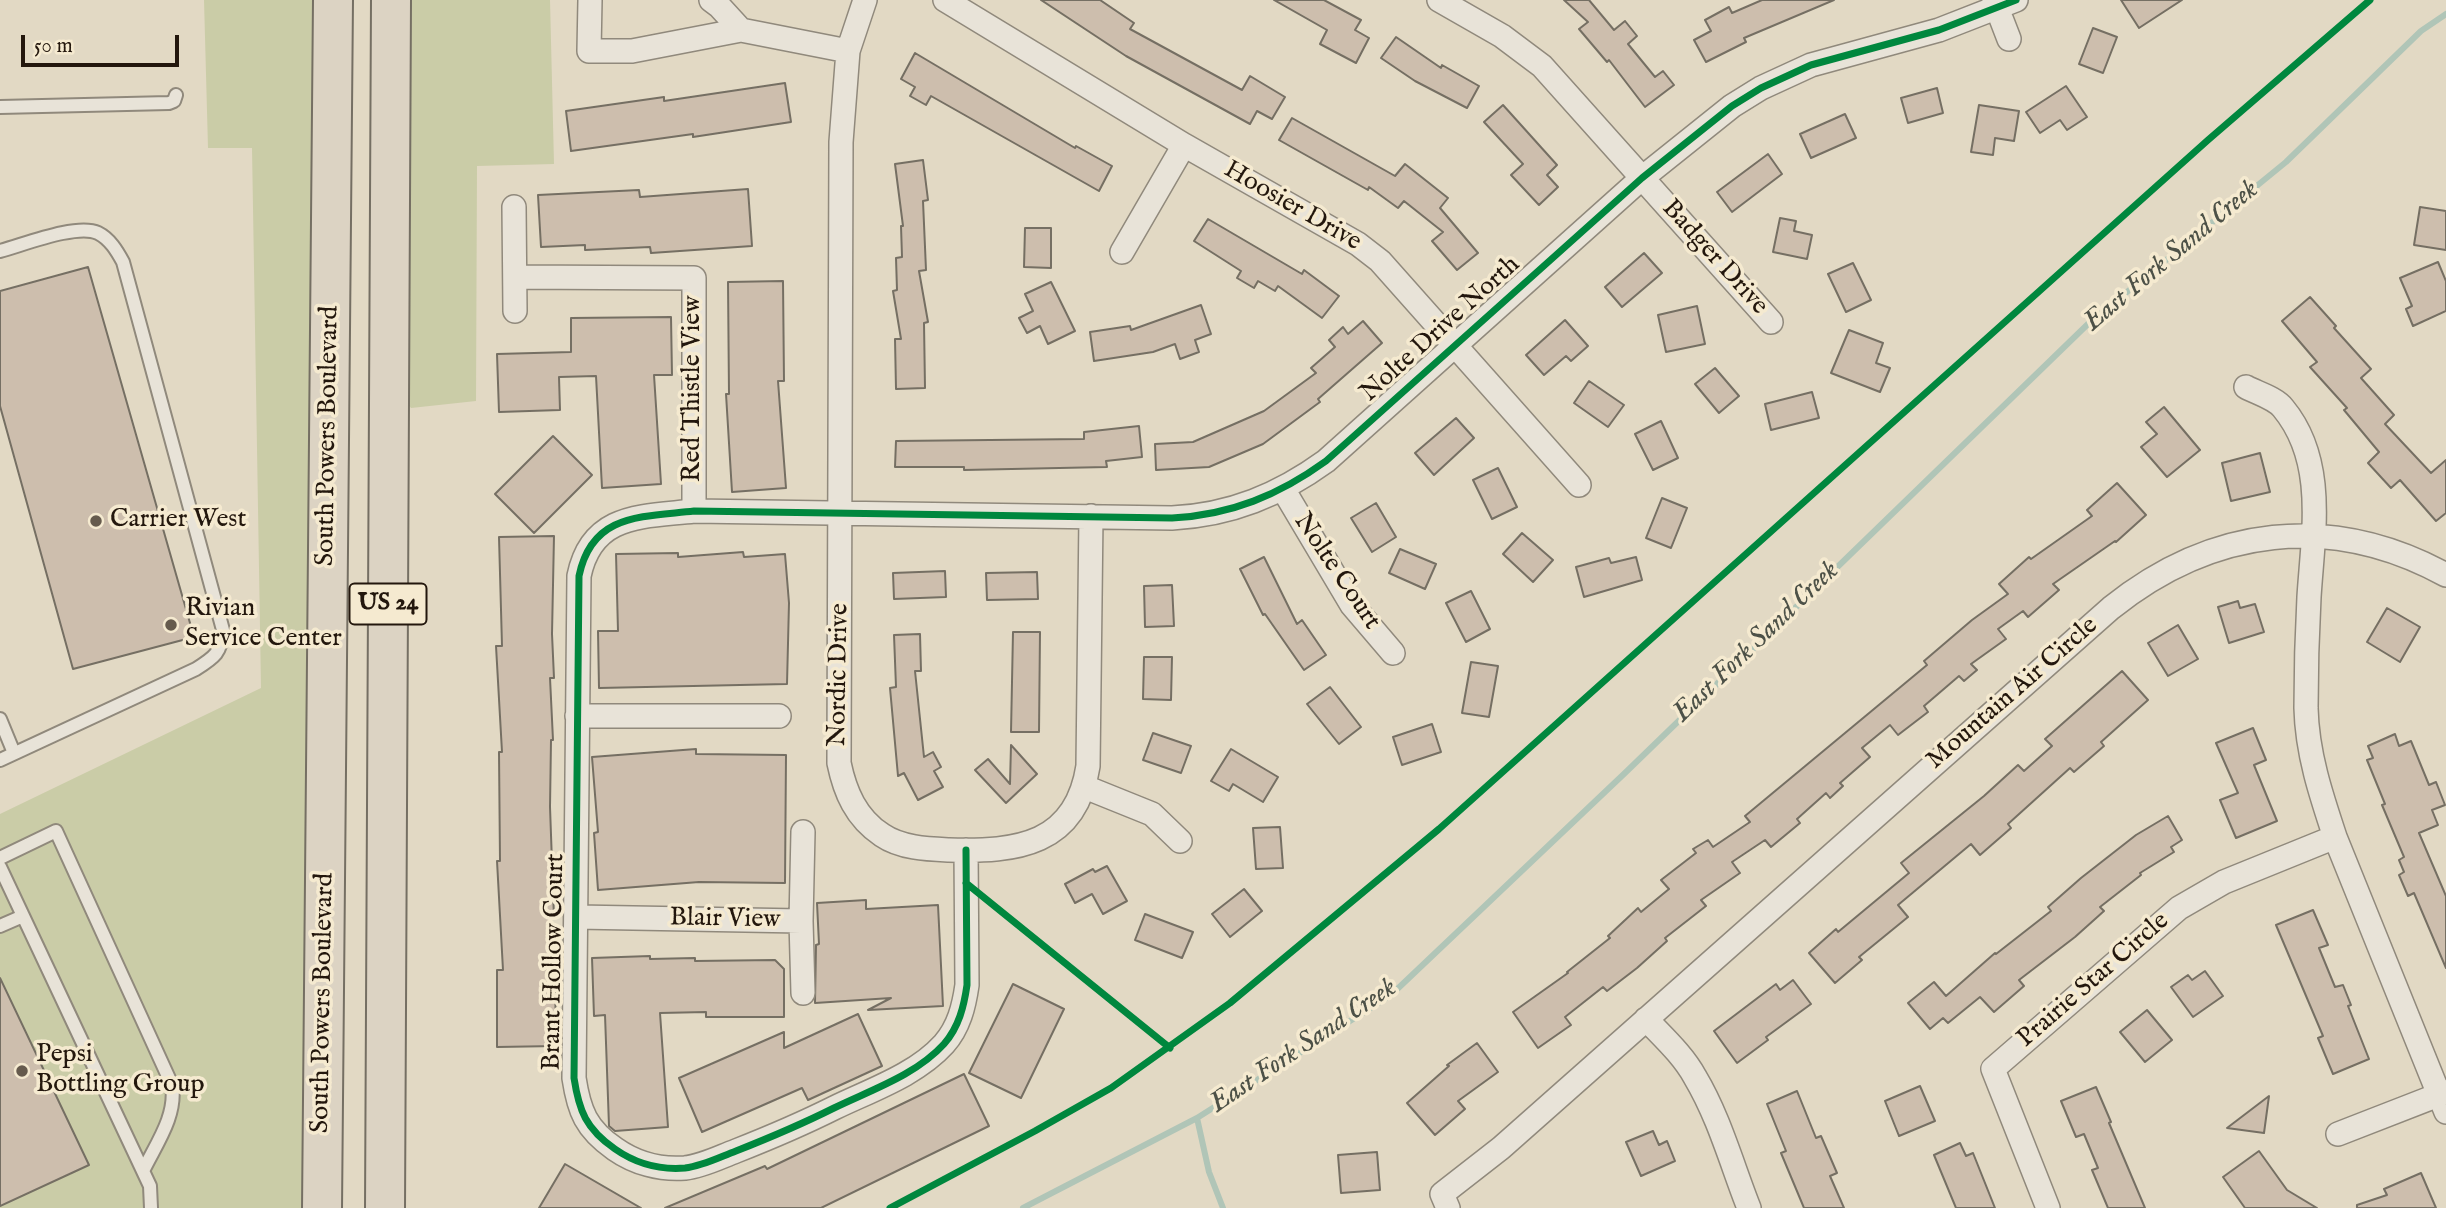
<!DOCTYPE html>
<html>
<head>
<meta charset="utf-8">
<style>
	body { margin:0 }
	#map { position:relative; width:2446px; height:1208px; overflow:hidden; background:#e2d9c4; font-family:"IM FELL English",serif }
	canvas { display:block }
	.scale { position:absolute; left:21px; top:35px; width:158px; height:32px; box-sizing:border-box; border:4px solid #23170d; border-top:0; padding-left:9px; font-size:21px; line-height:24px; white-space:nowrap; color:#23170d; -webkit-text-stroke:5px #f5ead0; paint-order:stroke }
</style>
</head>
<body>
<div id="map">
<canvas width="2446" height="1208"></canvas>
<div class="scale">50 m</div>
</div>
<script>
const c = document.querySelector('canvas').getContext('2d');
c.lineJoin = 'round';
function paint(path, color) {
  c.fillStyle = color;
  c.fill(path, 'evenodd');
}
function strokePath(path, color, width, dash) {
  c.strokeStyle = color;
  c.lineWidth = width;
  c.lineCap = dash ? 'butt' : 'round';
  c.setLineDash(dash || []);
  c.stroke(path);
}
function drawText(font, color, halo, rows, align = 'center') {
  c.font = font + ' "IM FELL English",serif';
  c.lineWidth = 7;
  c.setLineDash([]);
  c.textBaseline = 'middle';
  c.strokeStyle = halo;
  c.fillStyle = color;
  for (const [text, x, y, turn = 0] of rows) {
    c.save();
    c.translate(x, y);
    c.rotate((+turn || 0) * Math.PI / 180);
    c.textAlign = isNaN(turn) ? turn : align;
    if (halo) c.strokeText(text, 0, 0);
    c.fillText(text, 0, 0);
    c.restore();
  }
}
const green = new Path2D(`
	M204,0H313L332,149L322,1208H0V814L261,688L252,148H208Z
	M389,0H550L554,164L477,166L476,401L411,408L389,379Z`);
const stream = new Path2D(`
	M1197,1118L1209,1172L1223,1208
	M1023,1208L1197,1118L1391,995L1626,772L2089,323L2286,162L2421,31L2446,14`);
const building = new Path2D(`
	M1041,0H1100L1134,23L1130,29L1242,90L1250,76L1285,97L1272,119L1257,111L1250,124L1126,56Z
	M1274,0H1324L1361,20L1355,30L1369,38L1356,63L1320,44L1327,30Z
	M1564,0H1589L1614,30L1625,21L1637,36L1628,44L1655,77L1663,71L1674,85L1645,107L1609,60L1607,62L1579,29L1588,22Z
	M1762,0H1834L1744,38L1746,42L1706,62L1694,40L1711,31L1705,20L1729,7L1732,13Z
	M2121,0H2182L2139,28Z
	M2093,28L2117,37L2103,73L2079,64Z
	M1396,37L1441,68L1442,65L1479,86L1467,108L1415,81L1381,58Z
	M915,53L1075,148L1076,146L1112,166L1099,191L931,96L926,105L910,96L915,87L901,79Z
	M785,83L791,122L693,137V134L571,151L566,111L664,97V101Z
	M2066,86L2087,117L2067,130L2060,120L2040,133L2026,112Z
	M1937,88L1943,113L1908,123L1901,98Z
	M1503,105L1557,165L1547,175L1558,187L1539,205L1511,175L1523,164L1484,122Z
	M1979,105L2019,111L2014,141L1995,138L1993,155L1971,152Z
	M1845,114L1856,138L1811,158L1800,134Z
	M1292,118L1395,176L1405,164L1448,198L1440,208L1478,253L1457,270L1432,241L1443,232L1404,201L1398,208L1369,187L1368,190L1279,140Z
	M1768,154L1782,174L1732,212L1717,192Z
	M923,160L928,200L923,201L926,270L919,271L928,322L924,323L925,388L896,389L895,339H901L893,291L897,290L896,258L902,257L901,226H903L895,164Z
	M748,189L752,246L651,253L650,247L585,250V245L541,247L538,195L639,190L640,197Z
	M2420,207L2446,211V250L2414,245Z
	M1780,218L1796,221L1794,231L1812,235L1807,259L1773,252Z
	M1208,219L1302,274L1304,270L1339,296L1322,318L1278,286L1275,291L1258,281L1254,288L1237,278L1241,271L1194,241Z
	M1025,228H1051V268L1024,267Z
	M1644,253L1662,273L1622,307L1605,287Z
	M2438,262L2446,281V311L2413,326L2406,309L2412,306L2400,278Z
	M1853,263L1871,300L1846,312L1828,274Z
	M88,267L194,637L73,669L0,406V291Z
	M783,281L784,381H778L786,488L732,492L726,394H729L728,282Z
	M1051,282L1075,331L1048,344L1040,326L1027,333L1019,318L1033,311L1025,294Z
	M2310,297L2336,326L2334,328L2371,369L2361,378L2394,415L2385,424L2431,473L2446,460V513L2436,521L2400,480L2391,488L2368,463L2379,452L2344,410L2347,408L2310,367L2317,362L2282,321Z
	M1201,305L1211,334L1195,340L1199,352L1180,359L1175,344L1153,352L1094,361L1090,332L1130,326L1131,330Z
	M1697,306L1705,344L1666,352L1658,315Z
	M671,317L672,375H654L661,484L602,488L596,376L559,377L560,410L499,412L497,354L571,352V318Z
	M1565,320L1588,346L1571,361L1566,356L1544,375L1526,355Z
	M1363,321L1382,343L1318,399L1320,402L1263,444L1209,467L1156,470L1155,444L1193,442L1264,411L1316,373L1311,368L1335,347L1329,340L1343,327L1348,334Z
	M1849,330L1883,343L1876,363L1890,368L1880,392L1831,373Z
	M1715,368L1739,396L1719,413L1695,384Z
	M1589,381L1624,405L1608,427L1574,403Z
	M1812,392L1819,418L1771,430L1765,404Z
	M2164,407L2200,450L2167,477L2141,447L2157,434L2146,422Z
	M1456,418L1474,438L1434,475L1415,453Z
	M1661,421L1678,458L1653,470L1635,434Z
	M1139,426L1142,457L1106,461L1107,467L964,470V467H895L896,441L1084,439V432Z
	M553,436L592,475L534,533L495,494Z
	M2260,453L2270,492L2231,501L2222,463Z
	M1498,468L1517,507L1492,519L1473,480Z
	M2117,483L2146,515L2116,542L2115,541L2053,584L2059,590L2028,617L2023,611L1998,629L2006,639L1971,664L1977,670L1964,681L1959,676L1924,706L1928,712L1898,735L1890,725L1862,748L1870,757L1840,783L1843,786L1830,798L1826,793L1797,819L1800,823L1771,847L1765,840L1732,862L1740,873L1701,900L1706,906L1665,938L1667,941L1637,968L1607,991L1603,987L1565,1017L1571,1025L1538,1048L1513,1012L1568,973L1567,972L1610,938L1608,936L1638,908L1641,912L1669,889L1661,880L1696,853L1693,849L1708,840L1713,847L1750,822L1745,816L1927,665L1924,661L1972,620L2008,594L1999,584L2029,557L2031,559L2092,516L2087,510Z
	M1662,498L1687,508L1671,548L1646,538Z
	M1376,503L1396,537L1372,552L1351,518Z
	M1522,533L1553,560L1533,582L1503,554Z
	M554,536L552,634L554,678H550L553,740H551L550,807L554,918L550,919L553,969H555L556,1046L497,1047V970H503L497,861H500L499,752H502L496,646H502L499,537Z
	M1400,549L1436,564L1425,589L1389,573Z
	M743,552L744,557L785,554L789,603L787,684L599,688L598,631H618L616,554L678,553V557Z
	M1264,557L1297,624L1302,620L1326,655L1304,670L1265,614L1263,615L1240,569Z
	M1636,557L1642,580L1584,597L1576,567L1609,558L1611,563Z
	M945,571L946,597L894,599L893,573Z
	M1037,572L1038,599L987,600L986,573Z
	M1172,585L1174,626L1145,627L1144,586Z
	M1471,591L1490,629L1466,642L1446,603Z
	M2238,601L2240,608L2255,604L2264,632L2229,643L2218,607Z
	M2387,608L2420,627L2400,662L2367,642Z
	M2178,625L2198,659L2168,676L2148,643Z
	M1013,632H1040L1039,732H1011Z
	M920,634L921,671H915L924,757L933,752L941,767L934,771L943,787L918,800L904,773L898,776L890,688L896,687L894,635Z
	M1144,657H1172L1171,700L1143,699Z
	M1471,662L1498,666L1489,717L1462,713Z
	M2122,671L2148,700L2101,742L2104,746L2074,772L2070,768L2008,824L2011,828L1980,855L1971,844L1898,905L1908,917L1859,957L1862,960L1835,983L1809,953L1836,929L1838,932L1909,873L1901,863L1984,796L2018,765L2024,771L2052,746L2045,739Z
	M1330,687L1361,727L1339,744L1307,704Z
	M1432,724L1441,752L1402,765L1393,737Z
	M2253,728L2266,760L2254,765L2277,821L2236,838L2220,800L2238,793L2216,743Z
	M1153,733L1191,746L1181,773L1143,760Z
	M2395,734L2399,746L2411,741L2429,785L2436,782L2445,805L2432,810L2438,825L2419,833L2446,896V968L2414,893L2408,896L2399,875L2404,872L2399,860L2404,857L2382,805L2385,804L2367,760L2373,758L2368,746Z
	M1011,745L1037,774L1006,803L975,770L988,759L1010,784Z
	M696,749V754L786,755L785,883L699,882L598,890L594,833L598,832L592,757Z
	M1231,749L1278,777L1263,802L1233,784L1229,791L1211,781Z
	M2168,816L2182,840L2171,847L2174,852L2140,873L2141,875L2100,907L2104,911L2075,937L2019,980L2024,986L1994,1012L1980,997L1948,1023L1943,1018L1930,1029L1908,1003L1934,982L1946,996L1995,953L1996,954L2051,911L2048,907L2081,878L2136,835Z
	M1280,827L1283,868L1256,869L1253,828Z
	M1107,866L1127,901L1103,914L1092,894L1075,903L1065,884L1093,869L1095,872Z
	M1244,889L1262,911L1230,937L1212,914Z
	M866,900V909L938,905L943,1006L868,1010L891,998L815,1003L816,945L819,944L817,903Z
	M2313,910L2328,945L2319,948L2335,987L2343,985L2351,1005L2348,1006L2369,1059L2333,1074L2318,1038L2323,1036L2276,925Z
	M1145,914L1193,932L1182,958L1135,940Z
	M650,956V959L695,958V961L775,960L784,969V1017H706V1012L660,1013L668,1127L615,1131L609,1126L605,1015L594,1016L592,958Z
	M2205,971L2223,996L2193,1017L2171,987L2188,975L2192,980Z
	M0,978L89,1165L0,1206Z
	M1793,980L1811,1004L1766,1037L1768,1040L1737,1063L1714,1031L1776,984L1780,990Z
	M1013,984L1064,1009L1021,1098L969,1073Z
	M2147,1010L2172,1040L2145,1062L2120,1032Z
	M858,1014L882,1066L808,1100L802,1088L702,1132L679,1078L784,1032V1048Z
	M1477,1043L1498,1072L1458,1101L1465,1109L1435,1135L1407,1103L1449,1066L1447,1065Z
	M964,1074L989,1126L821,1208H665L765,1166L767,1169Z
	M1920,1086L1935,1121L1899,1136L1885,1101Z
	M2096,1087L2111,1122L2109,1123L2145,1208H2108L2092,1170L2098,1168L2084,1134L2076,1137L2061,1101Z
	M1797,1091L1816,1138L1821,1136L1837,1173L1830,1176L1844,1208H1804L1781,1153L1786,1151L1767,1104Z
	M2269,1096L2264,1133L2227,1128Z
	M1653,1131L1659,1145L1667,1141L1675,1161L1641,1176L1626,1142Z
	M1960,1143L1966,1156L1973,1153L1995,1208H1956L1934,1155Z
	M2259,1151L2287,1190L2317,1208H2245L2223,1177Z
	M1377,1152L1380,1190L1341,1193L1338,1155Z
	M565,1164L641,1208H539Z
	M2421,1173L2436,1208H2357V1205L2387,1195L2384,1189Z`);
const lane = new Path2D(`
	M0,107L169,103L174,101L176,95
	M0,251C23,245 77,223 98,233C110,239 117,251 123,262L223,630C221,653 215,657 196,669L0,760
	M0,719L14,753
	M0,858L56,831L172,1085C177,1116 156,1144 143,1171
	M0,867L150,1186L151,1208
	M0,926L23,916`);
const street = new Path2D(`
	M590,0L589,51H632L741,30L848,51
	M711,0L719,6L741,30
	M865,0L848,51L841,142L839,763C845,792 856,818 882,835C901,848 927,849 949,850C1017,852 1076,845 1088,766L1091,516
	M945,0L1184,145L1358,244L1380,261L1579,485
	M1439,0L1502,36L1542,66L1771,322
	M1994,0L2009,39
	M514,207L515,311
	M1122,252L1184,145
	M515,277L694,278V511
	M2246,387C2257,393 2275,398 2283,408C2327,461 2313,533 2309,597C2307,634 2306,671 2306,708C2307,753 2321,795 2335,837
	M1283,489L1352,605L1393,653
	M577,716H779
	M1085,787L1152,814L1180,841
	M966,850L967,985C964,1006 959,1027 944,1044C916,1075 871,1090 834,1108C802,1124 769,1138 736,1151C720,1157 703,1166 685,1168C660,1170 635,1163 615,1149C586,1129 579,1111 574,1078L579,576C592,513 642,517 694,511L1172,518C1231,515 1279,495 1326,461L1642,178L1732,106L1761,88L1811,65L1939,30L2016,0
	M577,917L801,921L803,993
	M801,921L803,832
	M1646,1019C1663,1037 1683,1055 1695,1077C1719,1117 1732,1165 1749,1208
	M2338,1134L2446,1092
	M1448,1208L1442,1194L1501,1148L2111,608C2212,527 2331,512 2446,575
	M2048,1208L1993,1069L2179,908L2224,882L2335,837L2446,1112`);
const highway = new Path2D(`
	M322,1208L333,0
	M385,1208L391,0`);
const cycleway = new Path2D(`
	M966,850L967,985C964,1006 959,1027 944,1044C916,1075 871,1090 834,1108C802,1124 769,1138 736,1151C720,1157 703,1166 685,1168C660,1170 635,1163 615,1149C586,1129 579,1111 574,1078L579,576C592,513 642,517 694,511L1172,518C1231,515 1279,495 1326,461L1642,178L1732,106L1761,88L1811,65L1939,30L2016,0
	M966,883L1170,1048
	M890,1208L1035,1131L1111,1088L1230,1003L1439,829L2208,140L2370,0`);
const markers = [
	[96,521,7,"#665b4d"],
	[171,625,7,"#665b4d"],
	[22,1071,7,"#665b4d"]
];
const shields = [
	[388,604,77]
];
const shieldNames = [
	["US 24",388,604]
];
const streetNames = [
	["Hoosier Drive",1292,207,30],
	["Badger Drive",1714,258,48],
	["Nolte Drive North",1441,330,-42],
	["Red Thistle View",694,389,-90],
	["South Powers Boulevard",329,436,-89],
	["Nolte Court",1336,572,56],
	["Nordic Drive",840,675,-89],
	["Mountain Air Circle",2013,694,-41],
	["Blair View",725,920,1],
	["Brant Hollow Court",555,962,-89],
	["Prairie Star Circle",2094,981,-41],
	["South Powers Boulevard",324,1003,-89]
];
const poiNames = [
	["Carrier West",110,521],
	["Rivian",185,610],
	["Service Center",185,640],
	["Pepsi",36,1056],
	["Bottling Group",36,1086]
];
const waterNames = [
	["East Fork Sand Creek",2172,257,-40],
	["East Fork Sand Creek",1757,643,-44],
	["East Fork Sand Creek",1304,1047,-34]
];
paint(green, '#cacca7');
strokePath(stream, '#b0c5b7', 6);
paint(building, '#cdbead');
strokePath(building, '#756f63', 2);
strokePath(lane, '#90897c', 16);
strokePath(street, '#90897c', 26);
strokePath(highway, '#756f63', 42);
strokePath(lane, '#e8e3d8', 12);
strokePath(street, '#e8e3d8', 23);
strokePath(highway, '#dcd3c3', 38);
strokePath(cycleway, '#00873e', 7);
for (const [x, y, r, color] of markers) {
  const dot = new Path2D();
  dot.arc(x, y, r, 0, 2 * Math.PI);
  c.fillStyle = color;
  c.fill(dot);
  strokePath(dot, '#f5ead0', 2.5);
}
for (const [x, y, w] of shields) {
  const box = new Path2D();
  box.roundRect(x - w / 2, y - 20.5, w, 41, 5);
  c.fillStyle = '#f5ead0';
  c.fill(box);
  strokePath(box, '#23170d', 2);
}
drawText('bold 24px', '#23170d', null, shieldNames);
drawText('26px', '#23170d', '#f5ead0', streetNames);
drawText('26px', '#23170d', '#f5ead0', poiNames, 'left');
drawText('italic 28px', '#4d5147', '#f5ead0', waterNames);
</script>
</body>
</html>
